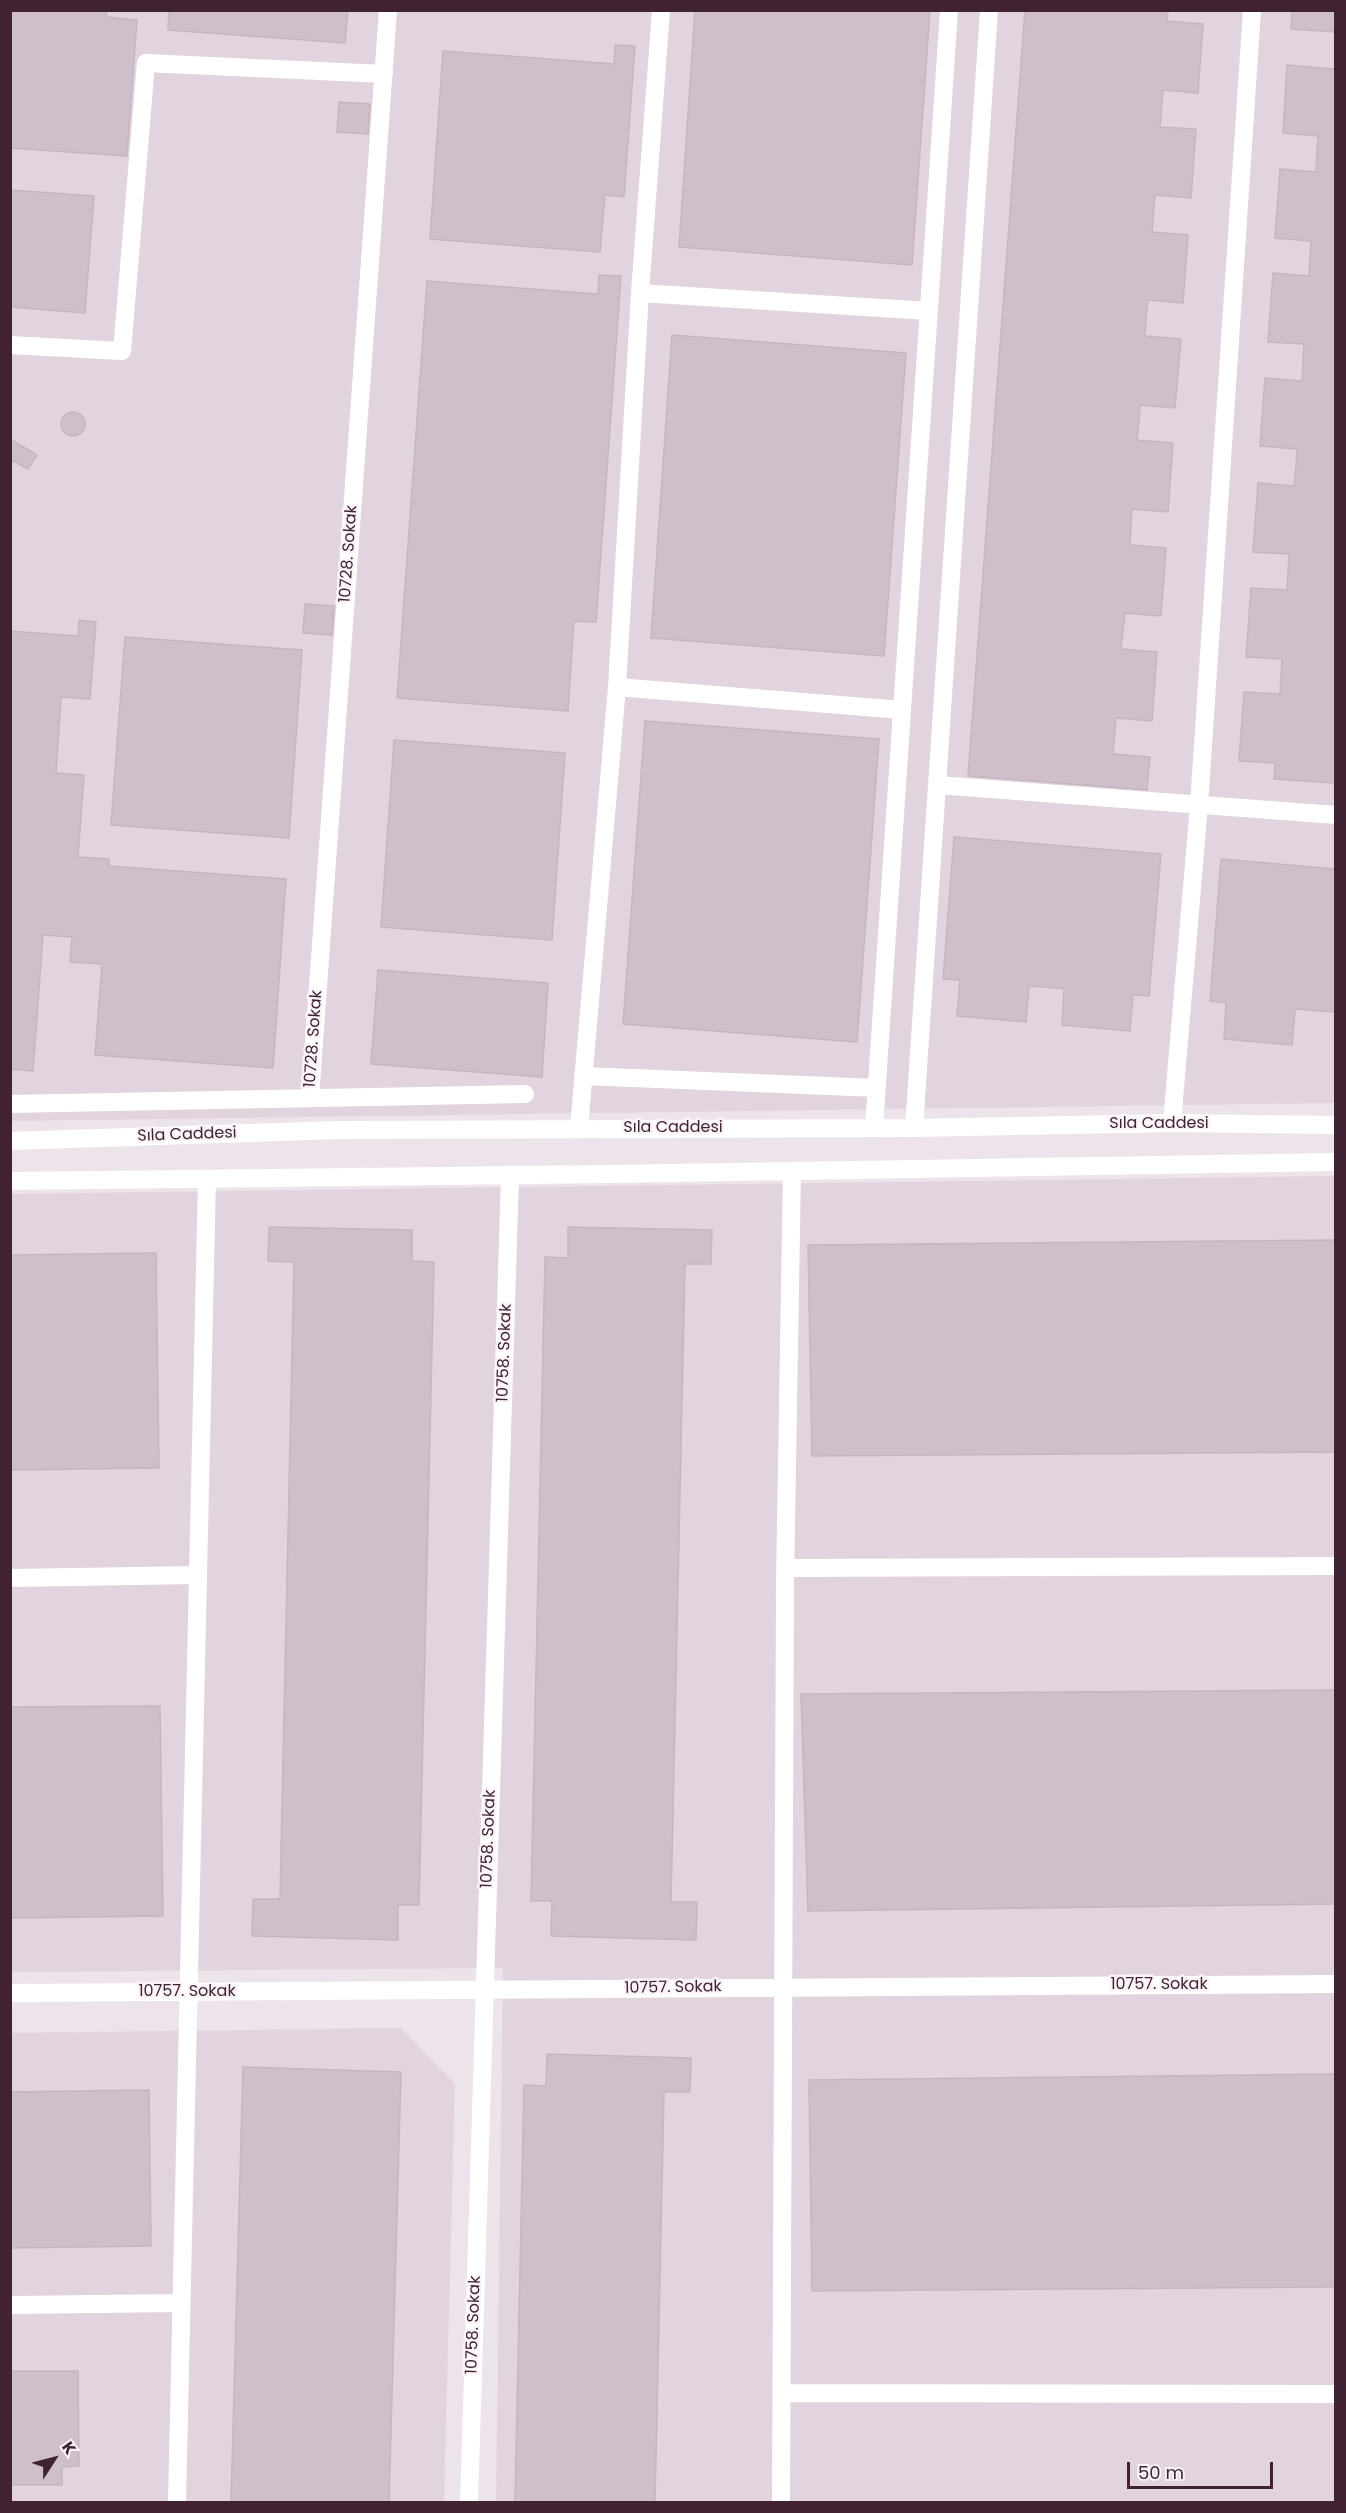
<!DOCTYPE html>
<html>
<head>
<meta charset="utf-8">
<style>
	body { margin:0 }
	#map { position:relative; width:1346px; height:2513px; overflow:hidden; background:#ede3eb; font-family:Poppins,sans-serif }
	canvas { display:block }
	.frame { position:absolute; inset:0; border:12px solid #402233; pointer-events:none }
	.north { position:absolute; left:24px; top:2429px; width:60px; height:60px; -webkit-text-stroke:4px #faf4f9; paint-order:stroke; rotate:54deg; font-size:16px; font-weight:700; line-height:24px; text-align:center; color:#402233 }
	.north::after { content:''; display:block; margin:auto; width:21px; height:27px; background:#402233; clip-path:polygon(50% 0,100% 100%,50% 72%,0 100%) }
	.scale { position:absolute; left:1127px; top:2462px; width:146px; height:27px; box-sizing:border-box; border:3px solid #402233; border-top:0; padding-left:8px; font-size:18px; line-height:21px; white-space:nowrap; color:#402233; -webkit-text-stroke:4px #faf4f9; paint-order:stroke }
</style>
</head>
<body>
<div id="map">
<canvas width="1346" height="2513"></canvas>
<div class="frame"></div>
<div class="north">K</div>
<div class="scale">50 m</div>
</div>
<script>
const c = document.querySelector('canvas').getContext('2d');
c.lineJoin = 'round';
function paint(path, color) {
  c.fillStyle = color;
  c.fill(path, 'evenodd');
}
function strokePath(path, color, width, dash) {
  c.strokeStyle = color;
  c.lineWidth = width;
  c.lineCap = dash ? 'butt' : 'round';
  c.setLineDash(dash || []);
  c.stroke(path);
}
function drawText(font, color, halo, rows, align = 'center') {
  c.font = font + ' Poppins,sans-serif';
  c.lineWidth = 5;
  c.setLineDash([]);
  c.textBaseline = 'middle';
  c.strokeStyle = halo;
  c.fillStyle = color;
  for (const [text, x, y, turn = 0] of rows) {
    c.save();
    c.translate(x, y);
    c.rotate((+turn || 0) * Math.PI / 180);
    c.textAlign = isNaN(turn) ? turn : align;
    if (halo) c.strokeText(text, 0, 0);
    c.fillText(text, 0, 0);
    c.restore();
  }
}
const built = new Path2D(`
	M10,11H1335V1103L11,1121Z
	M1335,1176V2502H496L503,1968L11,1972L10,1194Z
	M401,2028L455,2084L444,2502H11L10,2033Z`);
const building = new Path2D(`
	M10,10H107L106,17L137,20L127,156L10,148Z
	M169,10H348L345,43L168,30Z
	M695,10H930L912,265L679,247Z
	M1025,10H1168L1167,21L1203,24L1198,93L1163,90L1160,127L1196,129L1191,198L1155,195L1152,232L1188,235L1183,303L1148,300L1146,318L1145,336L1181,339L1175,408L1140,405L1139,422L1137,440L1173,443L1168,512L1132,509L1131,525L1130,545L1166,548L1161,616L1125,613L1121,649L1157,652L1152,721L1116,718L1113,754L1150,757L1147,790L968,776Z
	M1292,10H1335V32L1291,29Z
	M615,45L635,46L624,197L605,195L600,252L430,239L443,51L614,64Z
	M1287,65L1335,69V783L1274,779L1275,763L1239,761L1244,692L1280,694L1281,676L1282,659L1246,657L1251,588L1287,590L1289,554L1253,552L1258,483L1294,486L1296,466L1297,449L1260,446L1265,378L1302,381L1304,344L1268,342L1273,273L1309,276L1310,258L1311,241L1275,238L1280,169L1316,172L1317,153L1318,136L1283,133Z
	M339,102L370,104L368,134L337,132Z
	M10,190L94,196L85,313L10,307Z
	M599,275L621,276L596,622L574,621L568,711L397,698L427,281L598,294Z
	M672,335L906,353L884,656L651,638Z
	M61 424a12 12 0 1 1 24 0a12 12 0 1 1-24 0Z
	M10,439L37,455L28,469L10,459Z
	M305,604L334,606L332,635L303,633Z
	M79,620L96,622L90,699L61,697L56,773L84,775L78,857L109,859V866L286,879L273,1068L95,1055L102,964L70,962L72,937L43,935L33,1071L10,1069V631L78,636Z
	M125,637L302,650L289,838L111,825Z
	M645,721L879,739L857,1042L623,1024Z
	M394,740L565,753L552,940L381,927Z
	M954,837L1161,854L1149,996L1133,995L1130,1031L1062,1025L1064,989L1045,987L1029,986L1026,1022L957,1016L960,980L943,979Z
	M1221,859L1335,869V1012L1295,1009L1292,1045L1224,1039L1226,1003L1210,1001Z
	M378,970L548,983L542,1077L371,1064Z
	M269,1227L412,1230V1261L434,1262L419,1905H398V1940L252,1936L253,1899H280L294,1262L268,1261Z
	M568,1227L712,1230L711,1264H685L671,1902H697L696,1940L551,1936L552,1901H531L545,1257L568,1258Z
	M1335,1240V1452L812,1456L808,1245Z
	M156,1253L159,1468L10,1470V1255Z
	M1335,1690V1904L808,1911L801,1694Z
	M160,1706L163,1916L10,1918V1707Z
	M547,2054L691,2058L690,2092H664L655,2502H515L524,2085L546,2086Z
	M243,2067L401,2072L389,2502H231Z
	M1335,2074V2287L812,2291L809,2080Z
	M149,2090L151,2246L10,2248V2092Z
	M10,2371H78L79,2466L62,2467V2485H10Z`);
const minor = new Path2D(`
	M640,293L929,311
	M10,345L122,351L146,63L384,74
	M617,687L902,710
	M937,785L1336,815
	M583,1076L877,1088
	M310,1098L388,10
	M10,1104L525,1094
	M1172,1123L1199,805L1252,10
	M579,1128L617,687L640,293L661,10
	M874,1128L949,10
	M914,1128L989,10
	M10,1141L339,1130L914,1128L1172,1123L1336,1125
	M10,1181L611,1174L1336,1162
	M785,1568L1336,1566
	M10,1578L198,1575
	M10,1993L1336,1984
	M10,2305L181,2303
	M782,2393L1336,2394
	M177,2502L207,1179
	M469,2502L510,1175
	M781,2502L785,1582L792,1171`);
const streetNames = [
	["10728. Sokak",349,554,-86],
	["10728. Sokak",314,1039,-86],
	["Sıla Caddesi",1159,1124],
	["Sıla Caddesi",673,1128],
	["Sıla Caddesi",187,1135,-2],
	["10758. Sokak",505,1353,-88],
	["10758. Sokak",489,1839,-88],
	["10757. Sokak",1159,1985],
	["10757. Sokak",673,1988,-1],
	["10757. Sokak",187,1992],
	["10758. Sokak",474,2325,-88]
];
paint(built, '#e1d4de');
paint(building, '#cebfca');
strokePath(building, '#c7b5c2', 1.5);
strokePath(minor, '#fff', 18);
drawText('16px', '#402233', '#faf4f9', streetNames);
</script>
</body>
</html>
